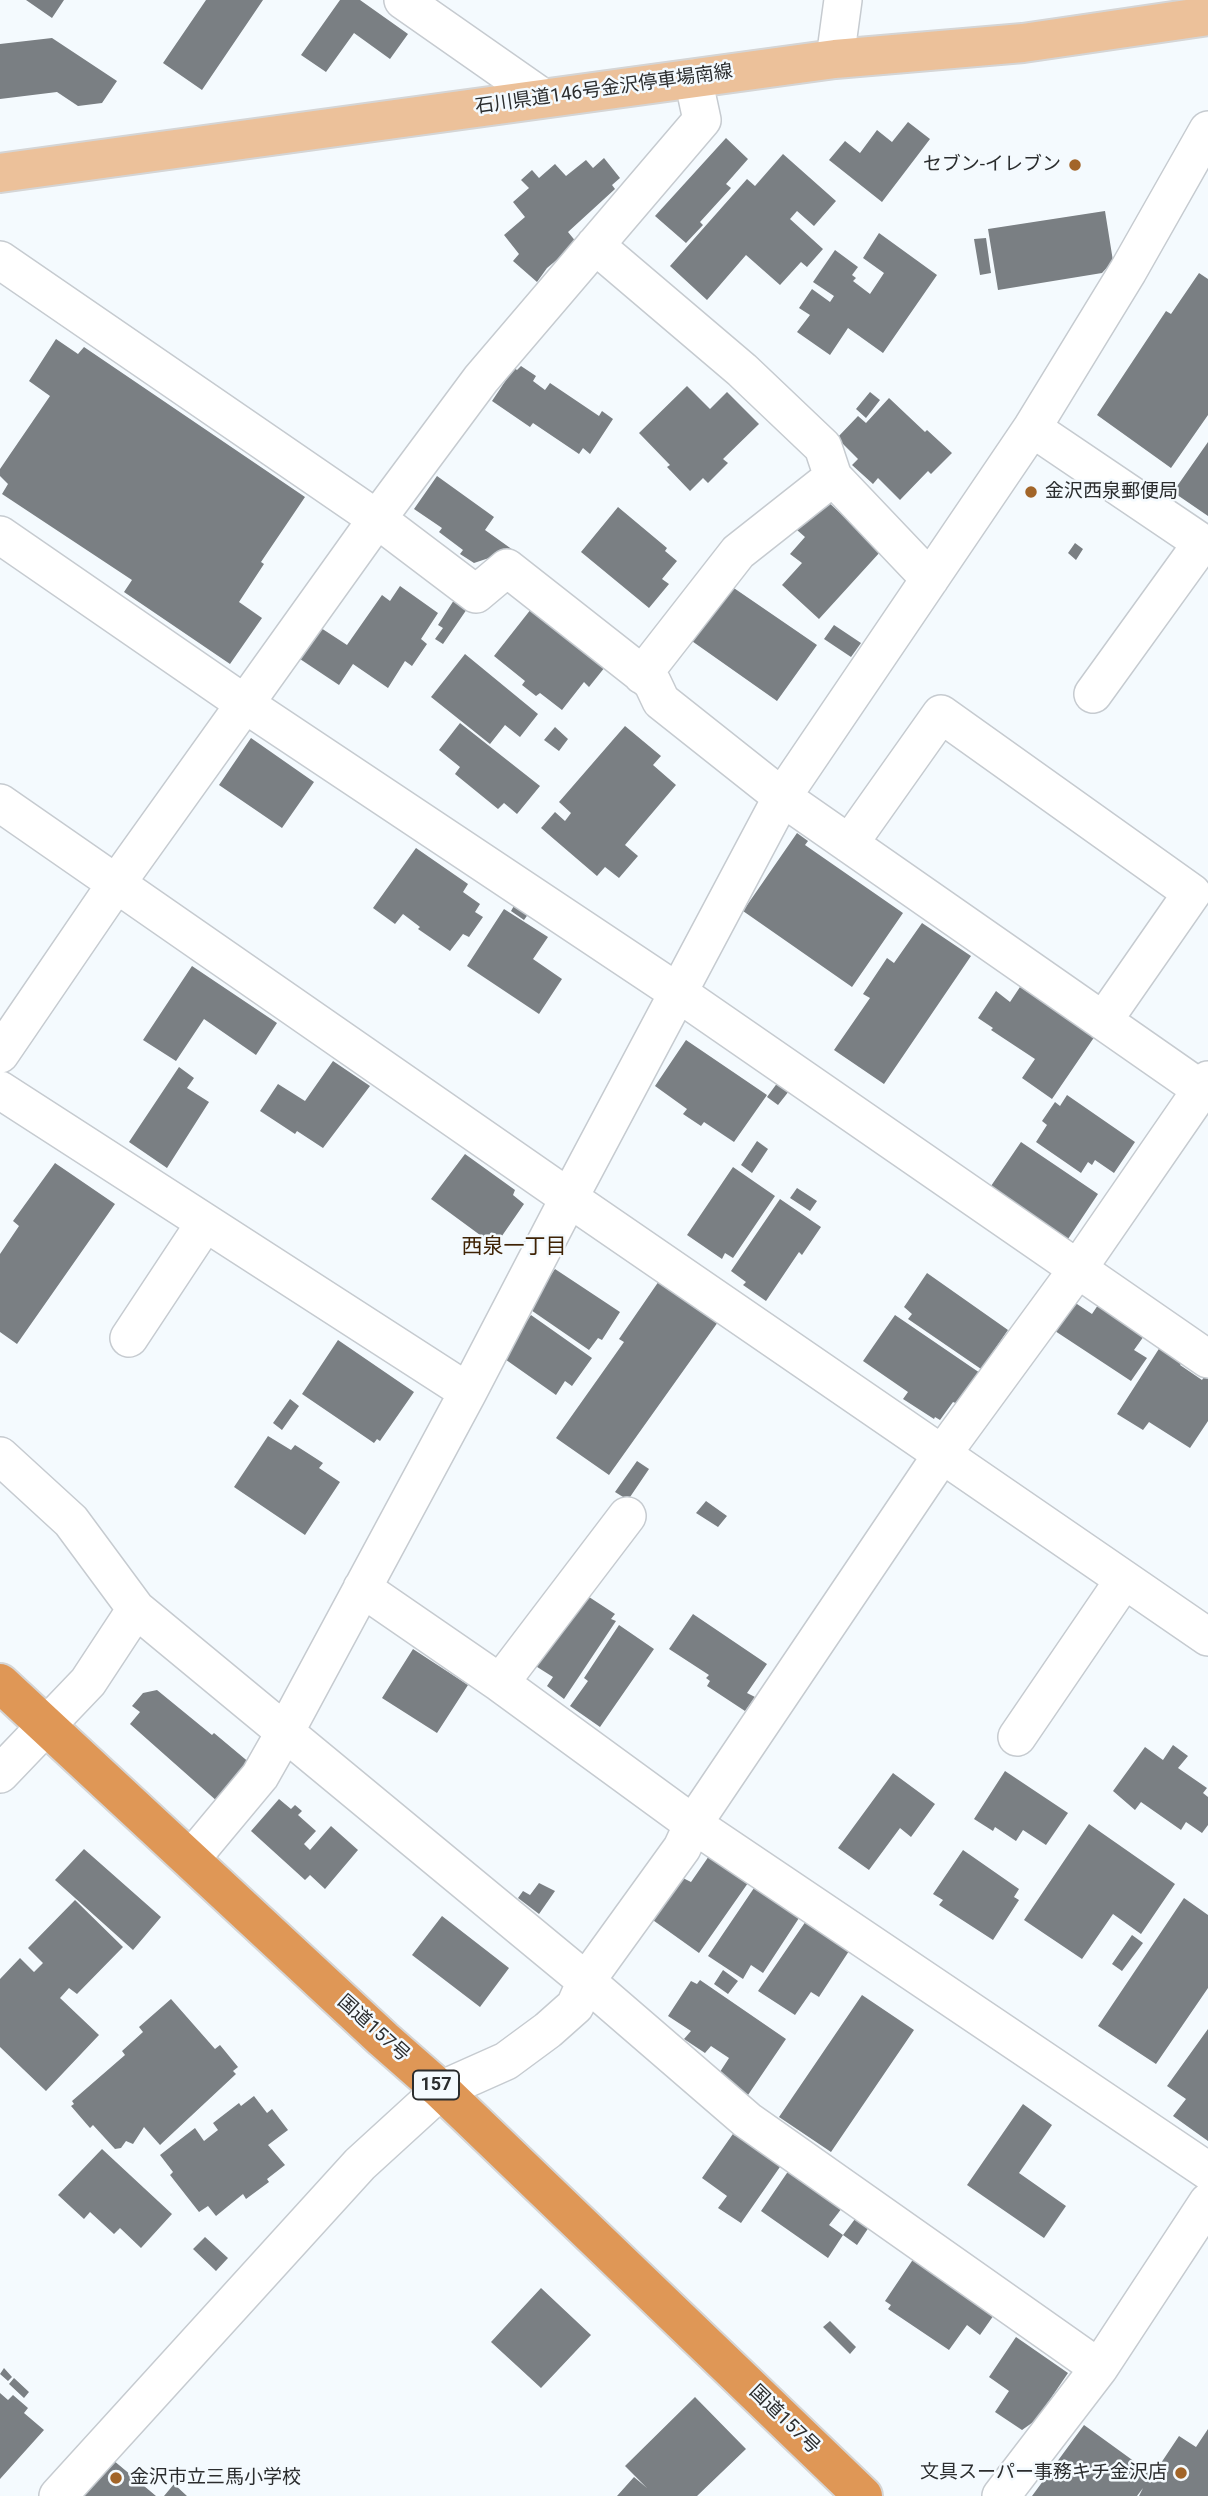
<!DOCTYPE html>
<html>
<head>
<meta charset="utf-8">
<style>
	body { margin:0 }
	canvas { display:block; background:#f4fafe }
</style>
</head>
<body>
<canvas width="1208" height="2496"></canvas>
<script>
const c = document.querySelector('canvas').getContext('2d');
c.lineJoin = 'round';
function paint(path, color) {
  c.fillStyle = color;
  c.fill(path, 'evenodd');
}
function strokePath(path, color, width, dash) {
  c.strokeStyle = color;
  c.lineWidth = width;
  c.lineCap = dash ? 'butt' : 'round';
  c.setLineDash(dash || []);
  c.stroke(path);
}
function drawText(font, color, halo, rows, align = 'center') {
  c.font = font + ' Roboto,"Noto Sans JP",sans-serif';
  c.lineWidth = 5;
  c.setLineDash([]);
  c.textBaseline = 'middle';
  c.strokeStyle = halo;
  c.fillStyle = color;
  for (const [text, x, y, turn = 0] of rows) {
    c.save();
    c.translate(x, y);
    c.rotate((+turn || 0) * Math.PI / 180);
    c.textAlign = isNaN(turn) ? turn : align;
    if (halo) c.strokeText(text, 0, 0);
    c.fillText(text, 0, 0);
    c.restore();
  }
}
const building = new Path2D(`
	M26,0H64L52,18Z
	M206,0H263L202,90L163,63Z
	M340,0H360L408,34L390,59L354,33L326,72L301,55Z
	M52,38L117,81L102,103L78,106L57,92L0,99V44Z
	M908,122L930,139L882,202L829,160L845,141L860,153L877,130L892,142Z
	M726,138L748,159L726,184L731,188L700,222L703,225L686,243L655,216Z
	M783,154L836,201L814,226L797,211L790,219L823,249L807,267L801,262L780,285L746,255L707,300L670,266L747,179L755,186Z
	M604,158L620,178L612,185L615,189L568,232L577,243L547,268L537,282L513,261L519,254L504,235L525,217L513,202L529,188L521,180L532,170L539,178L555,164L566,176L586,160L593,168Z
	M1105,211L1113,261L1102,273L998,290L988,229Z
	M879,233L937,275L883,353L848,328L830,355L797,332L810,315L799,308L812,289L830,302L834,296L813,282L835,250L858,267L852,275L856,278L853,281L870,294L884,273L863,258Z
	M986,238L991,273L980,275L974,239Z
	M1199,273L1208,279V415L1171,468L1097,415L1166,311L1171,314Z
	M56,339L78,354L84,347L305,497L261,562L264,564L239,602L262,618L230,664L124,592L132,580L2,494L8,484L0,476V469L50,396L29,381Z
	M521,366L536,376L533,381L545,390L550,383L599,416L602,411L613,419L590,454L583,448L579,454L533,423L530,427L492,401L514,368L517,370Z
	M687,386L710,409L727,392L759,424L723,459L728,463L708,483L703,478L690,491L667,467L670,465L639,433Z
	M870,392L880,400L866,418L856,409Z
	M889,398L925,432L927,430L952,453L931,474L928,471L900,500L878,478L873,484L852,465L858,459L837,438L858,416L866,423Z
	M1208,442V516L1173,492Z
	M437,476L494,517L485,530L513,550L474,563L460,554L463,550L439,532L442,528L414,509Z
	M825,499L881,551L819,619L782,585L802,563L790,554L805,537L797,530Z
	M618,507L667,548L665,551L677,561L662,579L669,584L649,608L581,552Z
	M1075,543L1083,549L1076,560L1068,553Z
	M728,584L817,645L777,701L689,639Z
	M400,586L438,613L421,639L427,644L412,666L405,661L388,688L353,664L339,685L300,659L321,628L347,645L382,595L390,601Z
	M454,600L467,609L443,644L435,639L443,628L438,625Z
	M535,604L609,662L589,687L584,682L562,710L540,693L536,696L522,685L525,681L494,656Z
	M834,625L861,643L851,657L824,639Z
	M465,654L538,714L520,737L505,725L490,744L431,697Z
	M460,723L540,786L517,814L504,803L498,809L455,774L460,767L439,750Z
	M625,726L661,756L653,765L676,785L625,845L638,856L619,878L605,867L597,876L541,828L555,812L565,821L571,813L559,802Z
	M555,727L568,739L559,751L544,740Z
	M251,738L314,782L282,828L219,785Z
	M797,833L808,841L805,845L903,913L852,987L743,911Z
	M416,848L468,884L463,892L480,904L475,912L483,917L469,937L463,934L450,951L418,929L420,927L403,914L395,924L373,908Z
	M515,904L529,913L524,920L511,911Z
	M504,909L548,937L533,959L562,979L539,1014L467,966Z
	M922,923L971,956L884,1084L834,1050L870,998L863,994L887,958L894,963Z
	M192,966L277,1023L256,1055L204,1019L176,1061L143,1040Z
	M1020,987L1095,1036L1052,1099L1022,1078L1035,1059L991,1030L993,1028L978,1018L996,991L1010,1002Z
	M686,1040L767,1095L734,1142L704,1122L701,1126L683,1114L687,1109L655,1086Z
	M333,1061L370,1086L323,1148L297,1131L295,1134L260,1111L278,1084L305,1101Z
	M179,1067L194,1078L187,1088L209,1102L167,1168L129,1142Z
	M778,1082L789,1091L778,1105L767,1097Z
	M1067,1095L1135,1142L1114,1173L1095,1160L1092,1165L1088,1162L1081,1173L1036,1142L1047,1125L1042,1121L1055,1102L1060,1106Z
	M757,1141L768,1149L752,1173L741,1165Z
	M1021,1142L1098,1194L1068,1239L991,1186Z
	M465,1154L515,1190L513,1195L524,1204L495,1246L431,1199Z
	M55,1163L115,1204L17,1344L0,1332V1254L19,1226L13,1221Z
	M733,1167L775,1196L733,1258L725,1253L722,1259L687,1235Z
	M797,1188L817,1201L810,1211L790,1198Z
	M780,1199L821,1227L802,1255L799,1252L766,1301L743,1285L746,1282L731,1271Z
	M555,1269L620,1312L602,1340L598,1338L589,1350L528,1308Z
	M927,1273L1008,1330L981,1369L908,1319L912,1314L904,1307Z
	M659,1281L718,1322L609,1475L556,1438L624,1342L619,1339Z
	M1071,1300L1092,1314L1098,1305L1144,1336L1134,1350L1147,1358L1131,1381L1052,1329Z
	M531,1315L592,1358L572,1386L565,1381L556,1395L502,1357Z
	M895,1315L980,1373L958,1404L953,1402L940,1420L935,1417L934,1419L903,1399L908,1392L863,1361Z
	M338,1340L414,1392L380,1441L377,1439L374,1443L302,1394Z
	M1162,1344L1184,1359L1180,1365L1202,1380L1204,1377L1208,1379V1421L1190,1448L1149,1422L1143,1430L1117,1414Z
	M290,1399L299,1406L282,1430L273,1423Z
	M268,1436L291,1450L295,1445L323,1463L319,1468L340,1482L305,1535L234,1487Z
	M637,1461L649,1469L628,1500L615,1492Z
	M706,1501L727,1516L718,1527L696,1513Z
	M583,1593L615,1614L611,1619L616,1621L564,1699L547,1686L553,1677L534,1665Z
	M693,1614L767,1664L747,1693L755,1697L745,1711L707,1686L710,1681L706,1678L709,1675L669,1649Z
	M619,1625L654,1649L600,1727L570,1706L588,1681L584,1678Z
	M413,1649L468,1685L437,1733L382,1698Z
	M157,1690L212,1735L214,1733L251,1764L218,1802L130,1724L140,1712L132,1706L143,1693Z
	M1173,1745L1188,1756L1178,1768L1207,1788L1203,1793L1208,1797V1825L1202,1833L1186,1822L1181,1830L1141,1802L1135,1810L1113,1791L1145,1747L1163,1760Z
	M1005,1771L1068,1813L1046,1845L1023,1830L1016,1841L995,1827L993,1831L974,1819Z
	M893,1773L935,1804L911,1837L900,1828L869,1870L838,1848Z
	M279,1799L291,1809L295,1805L302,1811L298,1815L316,1831L304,1844L310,1850L331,1826L358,1850L325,1889L310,1875L305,1880L251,1831Z
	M1089,1824L1175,1884L1141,1934L1113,1914L1082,1959L1024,1920Z
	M84,1849L161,1917L133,1950L55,1880Z
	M963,1850L1019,1889L1014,1897L1019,1900L993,1940L939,1905L943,1900L933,1894Z
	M709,1856L748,1883L699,1953L650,1918L679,1876L691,1882Z
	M539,1883L555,1891L539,1914L518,1898L523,1891L530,1895Z
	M754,1888L799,1918L763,1973L751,1965L743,1979L708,1956Z
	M1184,1898L1208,1915V1988L1156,2064L1098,2026Z
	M75,1900L123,1947L77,1994L69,1988L60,1998L99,2035L46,2091L0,2047V1979L20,1958L34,1972L43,1963L28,1948Z
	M442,1916L509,1968L480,2007L412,1955Z
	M806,1921L849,1951L819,1997L811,1992L795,2015L758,1991Z
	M1132,1935L1143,1943L1122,1971L1112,1964Z
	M723,1970L738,1981L728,1994L714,1984Z
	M700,1980L786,2039L748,2095L718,2075L729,2058L711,2046L705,2053L684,2039L691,2031L668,2016L691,1981L697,1984Z
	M862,1995L914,2030L831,2152L779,2117Z
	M171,1999L215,2049L220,2045L238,2067L233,2071L236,2074L160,2145L144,2127L133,2144L126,2141L121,2148L115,2149L93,2125L90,2128L71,2106L74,2104L72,2101L125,2055L122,2051L143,2032L139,2027Z
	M1208,2029V2141L1173,2116L1186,2099L1167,2086Z
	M254,2096L267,2113L272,2109L288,2130L268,2145L285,2165L267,2179L269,2182L246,2199L243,2194L216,2216L208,2206L199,2212L170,2175L173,2172L160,2155L195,2128L204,2141L218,2130L213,2123L239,2103L241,2106Z
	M1023,2104L1052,2125L1019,2173L1066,2206L1044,2238L967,2185Z
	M735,2131L782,2164L741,2223L718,2208L727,2196L702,2178Z
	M102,2149L172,2214L141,2248L120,2228L114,2234L90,2212L84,2219L58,2195Z
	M789,2170L842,2208L829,2225L843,2235L858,2215L871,2224L857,2245L843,2235L828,2258L761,2211Z
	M205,2237L228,2258L216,2271L193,2249Z
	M914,2258L996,2312L980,2335L967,2325L949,2350L888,2309L891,2305L885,2301Z
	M541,2288L591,2335L541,2388L491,2342Z
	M830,2321L856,2347L850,2354L823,2327Z
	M1016,2337L1068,2373L1036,2420L1022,2430L995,2412L1009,2391L989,2377Z
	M4,2368L12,2377L8,2381L0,2374Z
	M14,2378L29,2392L24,2398L9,2384Z
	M0,2393L8,2400L13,2395L28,2408L24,2413L44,2430L0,2479Z
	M695,2397L746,2449L697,2496H617L634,2477L647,2488L625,2466Z
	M1084,2425L1153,2475L1179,2436L1196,2447L1208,2429V2496H1139L1143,2488L1137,2496H1032Z
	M113,2460L156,2496H80Z
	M174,2484L187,2496H164Z`);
const minor = new Path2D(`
	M403,0L543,98
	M835,59L843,0
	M595,245L742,370L823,447L833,477L930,579
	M0,260L377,519L476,594L507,568L652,682L661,701L782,797L1208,1094
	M1032,428L1208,547
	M0,535L245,704L677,992L1208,1359
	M642,675L738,552L833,477
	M1093,694L1202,543
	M0,803L569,1198L1208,1637
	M849,844L941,714L1192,893L1103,1021
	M0,1054L116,884L377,519L481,379L702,120L693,78
	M0,1090L468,1392
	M129,1338L205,1223
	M0,1456L71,1521L136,1609L586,1981L747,2120L1099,2368
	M362,1588L500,1683L693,1824L1208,2171
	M500,1683L627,1516
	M1017,1737L1124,1580
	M0,1774L88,1682L136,1609
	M190,1860L260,1776L285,1732L468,1392L569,1198L782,797L1032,428L1128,271L1208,130
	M58,2496L360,2164L441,2090L506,2061L548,2030L575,2006L586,1981L682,1848L693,1824L943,1453L1077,1270L1208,1080
	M1001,2496L1099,2368L1208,2202`);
const major = new Path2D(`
	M0,173L835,59L1023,43L1208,16`);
const highway = new Path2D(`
	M0,1683L383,2039L441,2090L863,2496`);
const markers = [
	[1075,165,7,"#a26529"],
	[1031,492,7,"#a26529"],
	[1181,2473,7,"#a26529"],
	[116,2478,7,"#a26529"]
];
const shields = [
	[436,2085,46]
];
const shieldNames = [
	["157",436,2085]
];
const streetNames = [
	["石川県道146号金沢停車場南線",604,90,-8],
	["国道157号",373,2029,42],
	["国道157号",784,2420,44]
];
const poiNames = [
	["セブン-イレブン",1061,165],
	["金沢西泉郵便局",1045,492,"left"],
	["文具スーパー事務キチ金沢店",1167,2473],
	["金沢市立三馬小学校",130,2478,"left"]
];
const neighbourhoodNames = [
	["西泉一丁目",514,1248]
];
paint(building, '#7a7f83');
strokePath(minor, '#c6cbd0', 40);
strokePath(major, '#d5d5d5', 42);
strokePath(highway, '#d5d5d5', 42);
strokePath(minor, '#fff', 37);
strokePath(major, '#ecc19a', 38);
strokePath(highway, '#df9756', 38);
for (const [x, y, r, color] of markers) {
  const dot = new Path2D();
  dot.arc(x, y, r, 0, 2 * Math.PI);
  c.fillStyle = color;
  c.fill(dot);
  strokePath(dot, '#f4fafe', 2.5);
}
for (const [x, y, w] of shields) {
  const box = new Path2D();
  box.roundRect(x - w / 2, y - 14.5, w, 29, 5);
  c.fillStyle = '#f4fafe';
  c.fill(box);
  strokePath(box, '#2b2d2e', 2);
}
drawText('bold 18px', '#2b2d2e', null, shieldNames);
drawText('19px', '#2b2d2e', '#f4fafe', streetNames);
drawText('19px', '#2b2d2e', '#f4fafe', poiNames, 'right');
drawText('21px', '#3f2305', '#f4fafe', neighbourhoodNames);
</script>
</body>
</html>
